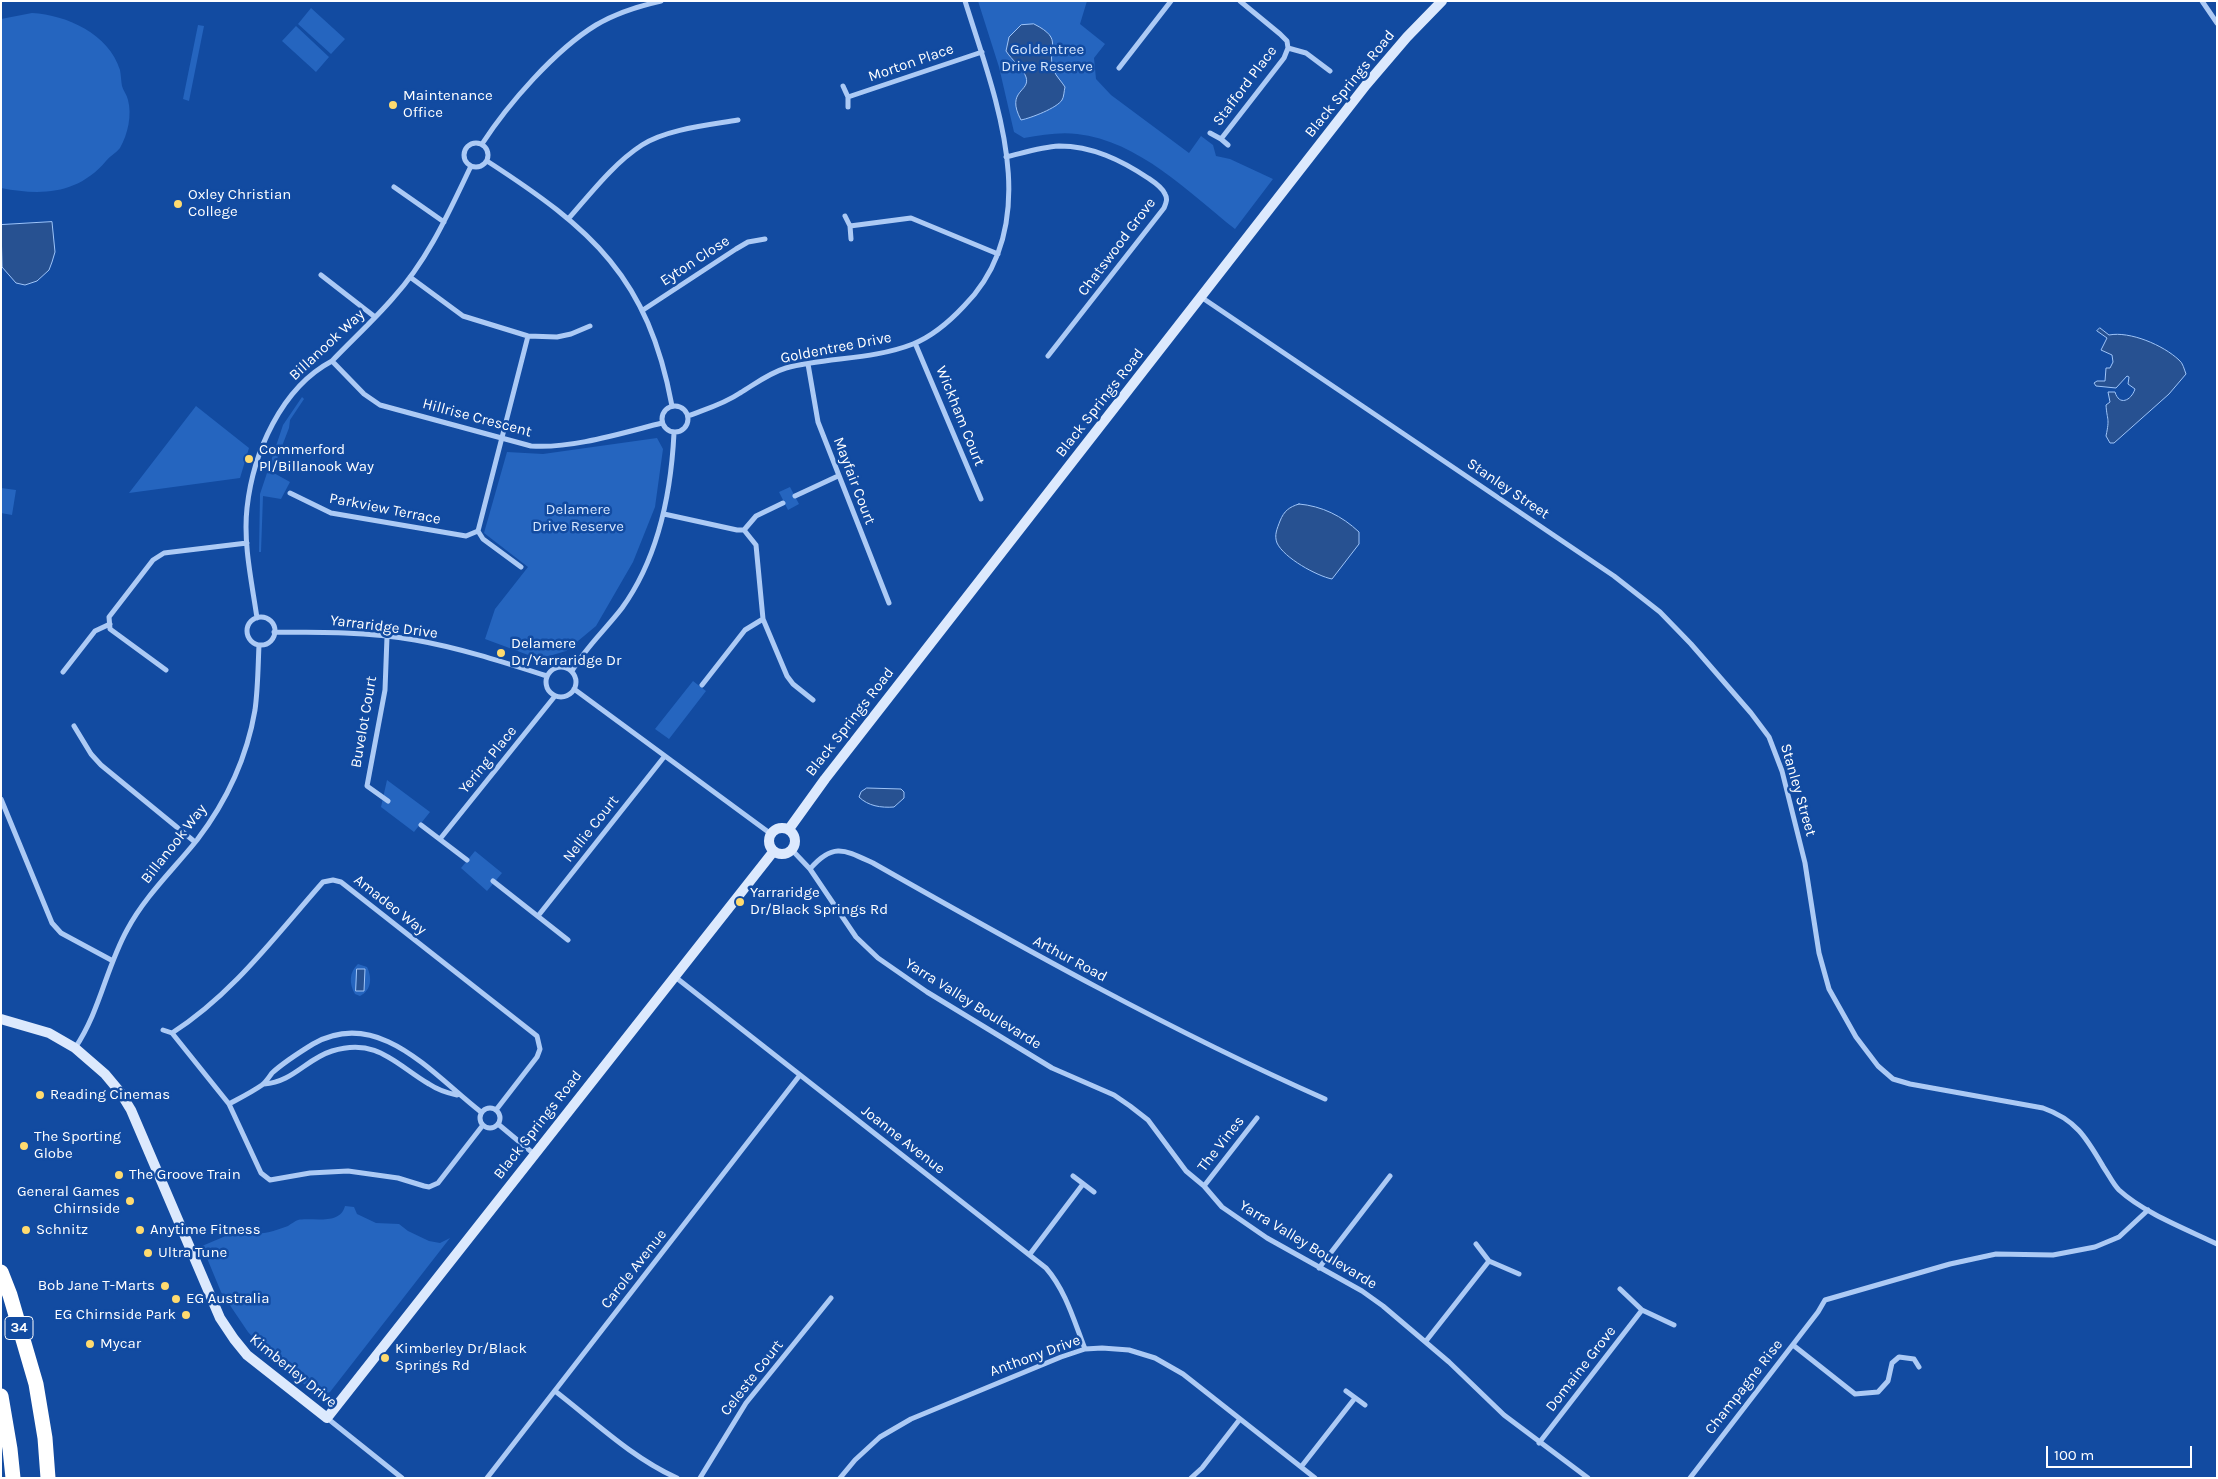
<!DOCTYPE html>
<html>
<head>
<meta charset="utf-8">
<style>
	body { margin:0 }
	#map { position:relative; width:2218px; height:1479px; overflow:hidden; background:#124ba1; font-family:Karla,sans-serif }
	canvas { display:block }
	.frame { position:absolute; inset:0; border:2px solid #fff; pointer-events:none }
	.scale { position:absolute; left:2046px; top:1446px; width:146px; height:22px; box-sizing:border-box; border:2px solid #fff; border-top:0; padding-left:6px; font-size:15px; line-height:18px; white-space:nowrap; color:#fff; -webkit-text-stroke:4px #124ba1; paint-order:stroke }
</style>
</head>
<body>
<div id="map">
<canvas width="2218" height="1479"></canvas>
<div class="frame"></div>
<div class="scale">100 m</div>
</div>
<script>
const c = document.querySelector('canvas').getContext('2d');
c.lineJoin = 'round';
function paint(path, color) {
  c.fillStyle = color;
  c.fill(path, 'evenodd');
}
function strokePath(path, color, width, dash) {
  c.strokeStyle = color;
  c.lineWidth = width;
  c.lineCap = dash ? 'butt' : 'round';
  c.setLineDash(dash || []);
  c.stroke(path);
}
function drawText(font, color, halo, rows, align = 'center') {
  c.font = font + ' Karla,sans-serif';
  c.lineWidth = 5;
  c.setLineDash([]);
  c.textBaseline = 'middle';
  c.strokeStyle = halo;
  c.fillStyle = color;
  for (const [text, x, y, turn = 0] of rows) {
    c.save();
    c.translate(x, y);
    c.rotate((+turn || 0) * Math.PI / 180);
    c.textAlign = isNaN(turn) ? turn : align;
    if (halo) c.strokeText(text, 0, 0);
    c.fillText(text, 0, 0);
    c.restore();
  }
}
const green = new Path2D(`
	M978,1H1087L1080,24L1105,44L1094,58L1096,79L1111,95L1189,153L1201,136L1213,145L1216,156L1230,159L1273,179L1235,229C1188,192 1139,141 1077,134C1059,132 1042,135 1024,138L1014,132L999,67Z
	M311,8L345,39L331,54L298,24Z
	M32,13C67,15 109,34 120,70C121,75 121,81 122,86C123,90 127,95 128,100C132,115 128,134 120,148C116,153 110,156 106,161C78,194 42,196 1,188V19Z
	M198,25L204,26L189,101L183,99Z
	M296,26L329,57L316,72L282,41Z
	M302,397L304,399L290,420L289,428L272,472L290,482L281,499L263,496L261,552H259L260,494L283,425Z
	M196,406L249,448L240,478L129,493Z
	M657,438L663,449L655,507L633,562L596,626L566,651L539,659L485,639L495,609L528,567L484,533L507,452L543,454Z
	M790,487L799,504L788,510L779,492Z
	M1,488L16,490L12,515L1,513Z
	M693,681L706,691L669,739L655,729Z
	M387,780L430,812L414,832L381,807Z
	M475,851L502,873L487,891L461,868Z
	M358,964L367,967C372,977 372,990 360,996L355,994C349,984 349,972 358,964Z
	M345,1206L354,1207L357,1214L376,1223L399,1224L408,1231L429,1241L440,1243L450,1238L330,1392L322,1396L314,1392L276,1362L248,1332L221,1292L202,1246L247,1227L253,1233C264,1235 277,1230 288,1226C291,1224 295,1221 298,1220C311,1217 340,1226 345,1206Z`);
const water = new Path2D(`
	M1034,24C1066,40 1045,47 1054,71C1056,76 1062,82 1065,87C1064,91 1064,97 1062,100C1057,108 1031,118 1021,120C1005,90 1031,92 1026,77C1024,70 1011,59 1006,51L1009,37L1021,25Z
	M52,222L55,252L52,262L49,270L37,281L25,285L16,283L2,267L1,225Z
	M2100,328L2109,335C2130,331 2163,345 2179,360C2183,363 2184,369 2186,374L2169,394L2114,443H2110L2106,436C2110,417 2107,421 2106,405L2110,402L2108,392H2115C2119,406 2131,401 2135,389L2128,384L2129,377L2127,376L2116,388L2096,386L2094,383L2097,381H2105L2106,368H2110L2113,362L2112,355L2101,350L2107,338L2097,331Z
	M1299,504C1322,506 1342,516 1359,532V544L1332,579C1317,576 1284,558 1277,543C1274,535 1277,529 1280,521C1284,511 1289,507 1299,504Z
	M867,788L901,789L904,792V798L894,807C881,808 868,806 859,797L861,792Z
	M357,969H365L364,991H356Z`);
const street = new Path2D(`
	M1240,1L1280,34L1287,41L1288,48
	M2202,1L2217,23
	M1288,48L1306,53L1330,71
	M1119,68L1171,1
	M843,86L848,97V107
	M848,97L982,52
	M1210,133L1221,139L1228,145
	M1221,139L1284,58L1288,48
	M464 155a12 12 0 1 1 24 0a12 12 0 1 1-24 0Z
	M482,144C508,104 555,50 596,25C616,13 639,6 661,1
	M1006,157C1023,153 1041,147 1059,146C1092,146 1121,160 1148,178C1154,182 1162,187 1165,194C1168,199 1166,203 1164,208L1048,356
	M487,161C592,229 648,277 672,406
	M394,187L444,222
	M845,216L850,226L851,239
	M569,218C591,193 614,163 642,145C667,129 709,125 738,120
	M850,226L911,218L998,254
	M321,275L375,317
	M410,277L463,316L528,336L557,337L571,334L590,326
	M1201,297L1614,576L1660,612L1691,644L1751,713L1769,737L1782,771L1805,863L1819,953L1829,989L1856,1037L1878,1066L1893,1079L1910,1084L2043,1108C2077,1120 2087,1139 2104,1168C2109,1175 2113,1184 2119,1190C2144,1213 2186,1229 2217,1244
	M643,310L736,249L748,242L765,239
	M915,343L981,499
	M332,361L364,394L380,405L531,446C571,449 622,433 662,423
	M808,364L818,422L889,603
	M662 419a13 13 0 1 1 26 0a13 13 0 1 1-26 0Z
	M688,416C706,409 724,404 740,393C755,384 769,373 786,368C828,357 872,360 913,344C933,336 950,321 964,306C1047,222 995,97 965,1
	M290,493L331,513L466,536L478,531L528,336
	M795,496L838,476
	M664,514L737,530H744L756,545L763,619L787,676L793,684L813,700
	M744,530L756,516L783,503
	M478,531L483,539L521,567
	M247 631a14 14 0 1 1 28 0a14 14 0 1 1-28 0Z
	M257,618C252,583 243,544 247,508C253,453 281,388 332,361C352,340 374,320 393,298C428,260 449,212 471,166
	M274,632C321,632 368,632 415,640C460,648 503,662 547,676
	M387,637L385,690L367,786L388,801
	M546 682a15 15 0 1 1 30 0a15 15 0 1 1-30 0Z
	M166,670L110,629L109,617L153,560L164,553L247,543
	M572,671C585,648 606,629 622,608C659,557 671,494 674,433
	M63,672L95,631L110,624
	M702,685L745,630L763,619
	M574,689L771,834
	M74,726L91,754L101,765L195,842
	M1,799L52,923L61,933L113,961
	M421,825L467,860
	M440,839L555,696
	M792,850L810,869L856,937L878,958L927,992L1052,1068L1114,1095L1130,1106L1148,1120L1186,1171L1204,1186L1222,1207L1267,1238L1362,1291L1383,1306L1449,1362L1504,1415L1588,1478
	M810,869C833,842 845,850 873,863C1021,947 1169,1030 1325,1099
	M493,881L568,940
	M538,916L664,757
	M674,976L1046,1268C1066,1291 1074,1321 1085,1349
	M163,1030L172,1033L229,1104L261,1173L270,1180L310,1173L348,1171L398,1178L424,1186L429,1187L438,1183L483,1125
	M172,1033C233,994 276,935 323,882L333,880L341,882L537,1036L540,1049L537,1057L496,1110
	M75,1048C100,1011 106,968 127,930C145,896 173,870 197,840C226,802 247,757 255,710C258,688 258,666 259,645
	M264,1084C293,1082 306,1059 332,1051C377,1037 395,1064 429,1084C438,1090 447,1093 457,1095
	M229,1104C240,1098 252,1092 262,1085C266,1082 269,1077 272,1073C283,1063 300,1052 313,1044C379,1006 434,1076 481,1112
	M480 1118a10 10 0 1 1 20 0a10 10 0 1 1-20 0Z
	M498,1124L534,1154
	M1073,1176L1094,1192
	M1204,1186L1257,1118
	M1476,1244L1489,1261L1519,1274
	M1030,1254L1083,1184
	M1319,1268L1390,1176
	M1620,1289L1642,1310L1674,1325
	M1426,1341L1489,1261
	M1793,1345L1855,1394L1878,1392L1888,1381L1892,1363L1899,1357L1914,1359L1919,1367
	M555,1391C594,1421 632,1458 677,1478
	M1346,1391L1365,1405
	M327,1418L402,1478
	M1539,1443L1642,1310
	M1301,1467L1355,1398
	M487,1478L800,1075
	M700,1478L746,1403L831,1298
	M840,1478L855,1460L880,1437L911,1419L1061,1357L1085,1349L1102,1348L1129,1350L1155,1358L1183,1374L1315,1478
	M1191,1478L1202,1468L1240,1419
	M1690,1478L1818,1312L1825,1300L1950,1264L1996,1254L2053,1255L2095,1247L2119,1237L2148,1210`);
const secondary = new Path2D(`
	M769 841a13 13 0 1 1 26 0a13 13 0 1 1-26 0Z
	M789,829L825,779L1366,85L1407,37L1442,1
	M1,1019L49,1033L75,1048L105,1074L120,1092L131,1110L220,1318L234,1339L247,1355L327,1418L773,852`);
const highway = new Path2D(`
	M1,1272L10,1295L36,1384L45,1438L48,1478
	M1,1396L10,1449L13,1478`);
const markers = [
	[393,105,5,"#ffdb6f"],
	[178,204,5,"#ffdb6f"],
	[249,459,5,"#ffdb6f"],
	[501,653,5,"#ffdb6f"],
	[740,902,5,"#ffdb6f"],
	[40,1095,5,"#ffdb6f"],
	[24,1146,5,"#ffdb6f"],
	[119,1175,5,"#ffdb6f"],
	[130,1201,5,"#ffdb6f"],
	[26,1230,5,"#ffdb6f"],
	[140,1230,5,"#ffdb6f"],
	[148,1253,5,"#ffdb6f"],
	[165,1286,5,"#ffdb6f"],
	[176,1299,5,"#ffdb6f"],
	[186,1315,5,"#ffdb6f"],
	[90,1344,5,"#ffdb6f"],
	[385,1358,5,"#ffdb6f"]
];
const shields = [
	[19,1328,28]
];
const shieldNames = [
	["34",19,1328]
];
const parkNames = [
	["Goldentree",1047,50],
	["Drive Reserve",1047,67],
	["Delamere",578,510],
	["Drive Reserve",578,527]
];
const streetNames = [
	["Morton Place",911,63,-19],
	["Black Springs Road",1350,84,-51],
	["Stafford Place",1245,86,-53],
	["Chatswood Grove",1117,247,-53],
	["Eyton Close",695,261,-33],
	["Billanook Way",327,345,-43],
	["Goldentree Drive",836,348,-11],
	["Black Springs Road",1100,403,-52],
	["Wickham Court",960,416,68],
	["Hillrise Crescent",477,418,15],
	["Mayfair Court",854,481,69],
	["Stanley Street",1508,489,34],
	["Parkview Terrace",385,509,11],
	["Yarraridge Drive",384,627,7],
	["Buvelot Court",364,722,-80],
	["Black Springs Road",850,722,-52],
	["Yering Place",488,760,-51],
	["Stanley Street",1798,790,74],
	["Nellie Court",591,829,-52],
	["Billanook Way",174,844,-52],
	["Amadeo Way",390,905,38],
	["Arthur Road",1070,959,28],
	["Yarra Valley Boulevarde",973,1004,32],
	["Black Springs Road",538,1125,-52],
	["Joanne Avenue",903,1140,38],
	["The Vines",1221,1144,-52],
	["Yarra Valley Boulevarde",1308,1245,31],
	["Carole Avenue",634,1269,-52],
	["Anthony Drive",1035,1356,-20],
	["Domaine Grove",1581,1369,-52],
	["Kimberley Drive",293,1371,39],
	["Celeste Court",752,1378,-52],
	["Champagne Rise",1744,1387,-52]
];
const poiNames = [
	["Maintenance",403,96],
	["Office",403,113],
	["Oxley Christian",188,195],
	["College",188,212],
	["Commerford",259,450],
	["Pl/Billanook Way",259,467],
	["Delamere",511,644],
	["Dr/Yarraridge Dr",511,661],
	["Yarraridge",750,893],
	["Dr/Black Springs Rd",750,910],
	["Reading Cinemas",50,1095],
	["The Sporting",34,1137],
	["Globe",34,1154],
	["The Groove Train",129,1175],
	["General Games",120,1192,"right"],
	["Chirnside",120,1209,"right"],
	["Schnitz",36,1230],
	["Anytime Fitness",150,1230],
	["Ultra Tune",158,1253],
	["Bob Jane T-Marts",155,1286,"right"],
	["EG Australia",186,1299],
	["EG Chirnside Park",176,1315,"right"],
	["Mycar",100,1344],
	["Kimberley Dr/Black",395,1349],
	["Springs Rd",395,1366]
];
paint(green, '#2565bf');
paint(water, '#275191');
strokePath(water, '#9ec4f8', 1);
strokePath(street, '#accaf5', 5);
strokePath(secondary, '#dce9fd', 10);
strokePath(highway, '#fff', 15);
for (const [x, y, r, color] of markers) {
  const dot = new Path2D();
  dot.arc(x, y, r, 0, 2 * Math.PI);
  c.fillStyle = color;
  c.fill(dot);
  strokePath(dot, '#124ba1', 2);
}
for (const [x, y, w] of shields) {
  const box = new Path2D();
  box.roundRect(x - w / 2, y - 11.5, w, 23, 4);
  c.fillStyle = '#124ba1';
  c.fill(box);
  strokePath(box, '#fff', 1);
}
drawText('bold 14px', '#fff', null, shieldNames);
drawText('15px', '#d5e6fe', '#124ba1', parkNames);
drawText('15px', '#fff', '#124ba1', streetNames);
drawText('15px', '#fff', '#124ba1', poiNames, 'left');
</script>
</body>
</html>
